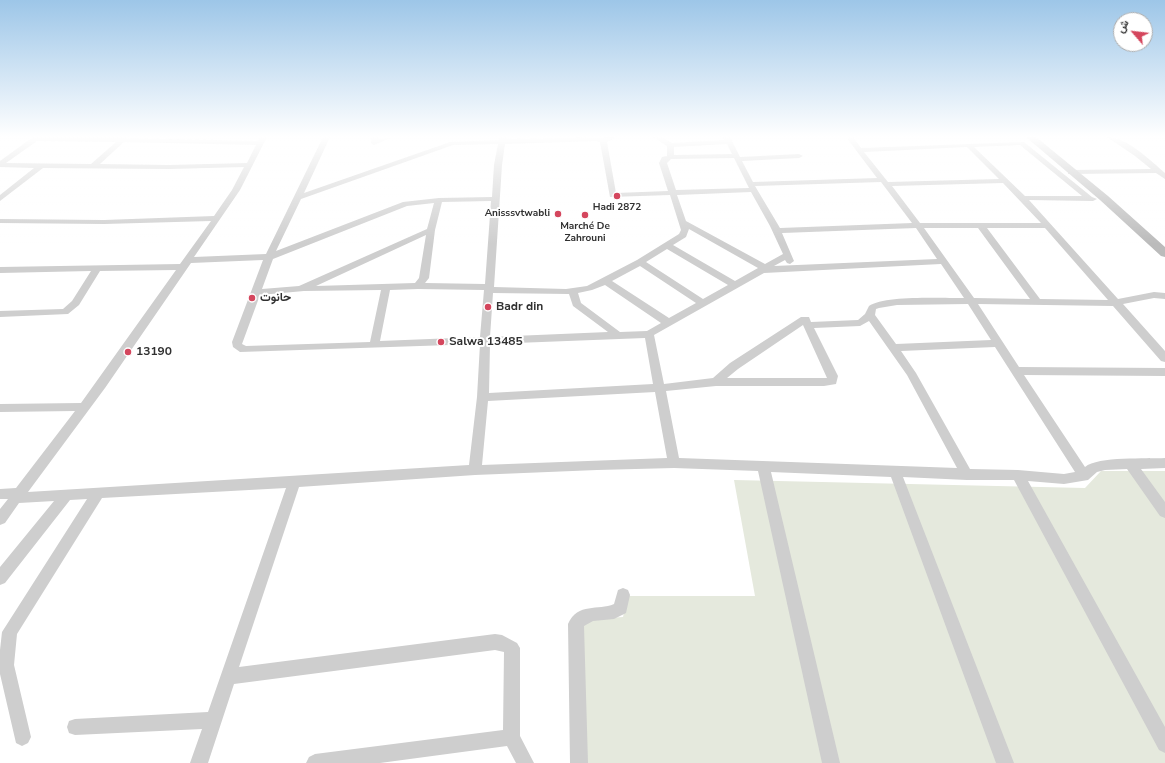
<!DOCTYPE html>
<html>
<head>
<meta charset="utf-8">
<style>
	body { margin:0 }
	#map { position:relative; width:1165px; height:763px; overflow:hidden; background:#fff; font-family:"Nunito Sans",Vazirmatn,sans-serif }
	canvas { display:block }
	.north { position:absolute; left:1113px; top:12px; width:40px; height:40px; box-sizing:border-box; background:#fff; border:1px solid #adadad; border-radius:50%; rotate:298deg; font-size:11px; font-weight:700; line-height:16px; text-align:center; color:#313131 }
	.north::after { content:''; display:block; margin:auto; width:14px; height:18px; background:#d4465d; clip-path:polygon(50% 0,100% 100%,50% 72%,0 100%) }
</style>
</head>
<body>
<div id="map">
<canvas width="1165" height="763"></canvas>
<div class="north">ش</div>
</div>
<script>
const c = document.querySelector('canvas').getContext('2d');
c.lineJoin = 'round';
function paint(path, color) {
  c.fillStyle = color;
  c.fill(path, 'evenodd');
}
function strokePath(path, color, width, dash) {
  c.strokeStyle = color;
  c.lineWidth = width;
  c.lineCap = dash ? 'butt' : 'round';
  c.setLineDash(dash || []);
  c.stroke(path);
}
function drawText(font, color, halo, rows, align = 'center') {
  c.font = font + ' "Nunito Sans",Vazirmatn,sans-serif';
  c.lineWidth = 4;
  c.setLineDash([]);
  c.textBaseline = 'middle';
  c.strokeStyle = halo;
  c.fillStyle = color;
  for (const [text, x, y, turn = 0] of rows) {
    c.save();
    c.translate(x, y);
    c.rotate((+turn || 0) * Math.PI / 180);
    c.textAlign = isNaN(turn) ? turn : align;
    if (halo) c.strokeText(text, 0, 0);
    c.fillText(text, 0, 0);
    c.restore();
  }
}
const green = new Path2D(`
	M1101,471H1165V763H583L580,620L623,617L628,596H755L734,480L1085,488Z`);
const service = new Path2D(`
	M122,140L261,143`);
const minor = new Path2D(`
	M33,137H126L127,139L126,140L100,164L169,165L247,163L260,137H267L240,190L194,257L266,254L323,137H330L304,193L450,142L499,140L500,137H506V139L617,137L607,142L616,193L668,191L659,163L662,157L667,156V146L653,137H662L672,143L724,140L723,137H730L740,157L799,154L803,156L799,158L742,161L753,182L877,178L846,137H853L861,148L1024,142L1092,197L1097,199L1093,201L1029,200L1118,299L1154,292L1165,293V299L1154,298L1123,304L1165,351V362L1161,361L1113,306L978,304L1019,367L1165,368V376L1024,375L1085,467C1098,456 1147,459 1165,458V468L1141,469L1165,502V518L1160,516L1127,469L1105,470L1097,472L1088,480L1064,484L1028,481L1165,727V753L1159,750L1014,480H967L903,477L1014,763H996L891,477L771,472L840,763H822L758,471L674,468L597,470L475,475L299,487L239,667L495,634L502,635L517,643L520,648V736L534,763H516L507,746L380,763H306L309,757L315,754L503,730L504,652L495,650L234,684L208,763H190L202,729L75,735L69,733L67,727L69,721L75,719L208,712L286,488L102,498L17,634L14,665L31,737L28,743L22,746L16,743L0,674V650L2,632L87,499L70,500L5,583L0,585V567L54,501L19,503L5,523L0,525V509L8,499H0V489L16,488L75,411L0,412V404L81,403L176,270L100,271L79,305L68,314L0,317V311L63,309L72,301L91,271L0,273V267L180,264L211,221L104,224L0,223V219L104,220L214,216L232,190L244,167L169,169L43,168L0,201V195L34,168L0,167V161ZM37,141L116,142L91,164L6,163ZM596,141L600,142L610,197L670,195L681,230L679,234L637,260L587,286L566,289L494,287L502,165L505,144ZM498,144L494,165L492,197L439,198L403,202L276,251L301,199L453,145ZM727,144L732,154L674,155V147ZM1020,145L1082,196H1025L974,147ZM967,147L999,179L888,182L864,152ZM734,158L749,188L676,190L667,163L671,159ZM881,182L912,223L780,228L755,186ZM1003,183L1041,223H920L892,186ZM751,192L770,226L783,254L765,264L686,221L677,195ZM491,201L485,284L425,283L429,278L435,230L442,202ZM434,203L427,229L299,286L262,289L273,259L407,206ZM916,228L937,259L774,266L785,260L787,263L790,264L794,261L782,233ZM924,228H978L1030,299L974,298ZM987,228H1045L1108,300L1040,299ZM689,229L758,268L735,281L673,245L686,237ZM426,235L419,278L415,283L316,286ZM667,249L728,285L703,299L646,262ZM263,260L232,342L233,347L240,352L480,344L477,397L469,465L28,492L105,388L191,263ZM941,264L964,298C943,298 884,295 869,306L865,314L858,320L811,322L809,317H801L730,363L713,378L664,384L654,335L764,273ZM640,266L696,303L669,318L612,281ZM605,285L661,323L647,331L620,332L581,303L578,293L592,290ZM418,289L484,290L480,337L380,341L390,290ZM381,290L370,342L246,346L242,344L260,295L304,291ZM493,293L569,294L573,306L608,332L490,337ZM968,304L991,340L896,344L875,315L876,309L879,308L897,305ZM869,321L907,375L957,468L679,458L666,391L716,386H824L836,384L838,376L814,328L860,326ZM803,325L827,378H727L738,369ZM645,338L653,384L489,393L490,344ZM995,347L1075,472L1064,474L1018,470L970,469L916,373L901,351ZM655,392L667,458L482,465L488,401Z
	M372,137H379V139L393,137L374,145L371,143Z
	M1107,137C1127,137 1150,160 1165,173V179L1156,173L1068,174V170H1071L1151,169L1135,156Z
	M623,588L628,590L630,595L626,613L614,619L593,621L584,626L588,763H570L568,624C578,602 598,611 614,604L618,590Z`);
const secondary = new Path2D(`
	M1026,137H1036L1108,196L1165,247V257L1161,256L1100,200Z`);
const markers = [
	[617,196,4,"#d4465d"],
	[558,214,4,"#d4465d"],
	[585,215,4,"#d4465d"],
	[252,298,4,"#d4465d"],
	[488,307,4,"#d4465d"],
	[441,342,4,"#d4465d"],
	[128,352,4,"#d4465d"]
];
const farPoinames = [
	["Hadi 2872",617,208],
	["Anisssvtwabli",550,214,"right"],
	["Marché De",585,227],
	["Zahrouni",585,239]
];
const poiNames = [
	["حانوت",260,298],
	["Badr din",496,307],
	["Salwa 13485",449,342],
	["13190",136,352]
];
paint(green, '#e5e9dd');
strokePath(service, '#cecece', 4);
paint(minor, '#cecece');
paint(secondary, '#bbb');
const sky = c.createLinearGradient(0, 0, 0, 244);
sky.addColorStop(0, '#9dc6e8');
sky.addColorStop(0.56, '#fff');
sky.addColorStop(1, '#ffffff00');
c.fillStyle = sky;
c.fillRect(0, 0, 1165, 244);
for (const [x, y, r, color] of markers) {
  const dot = new Path2D();
  dot.arc(x, y, r, 0, 2 * Math.PI);
  c.fillStyle = color;
  c.fill(dot);
  strokePath(dot, '#fff', 1.5);
}
drawText('bold 10px', '#313131', '#fff', farPoinames);
drawText('bold 12px', '#313131', '#fff', poiNames, 'left');
</script>
</body>
</html>
